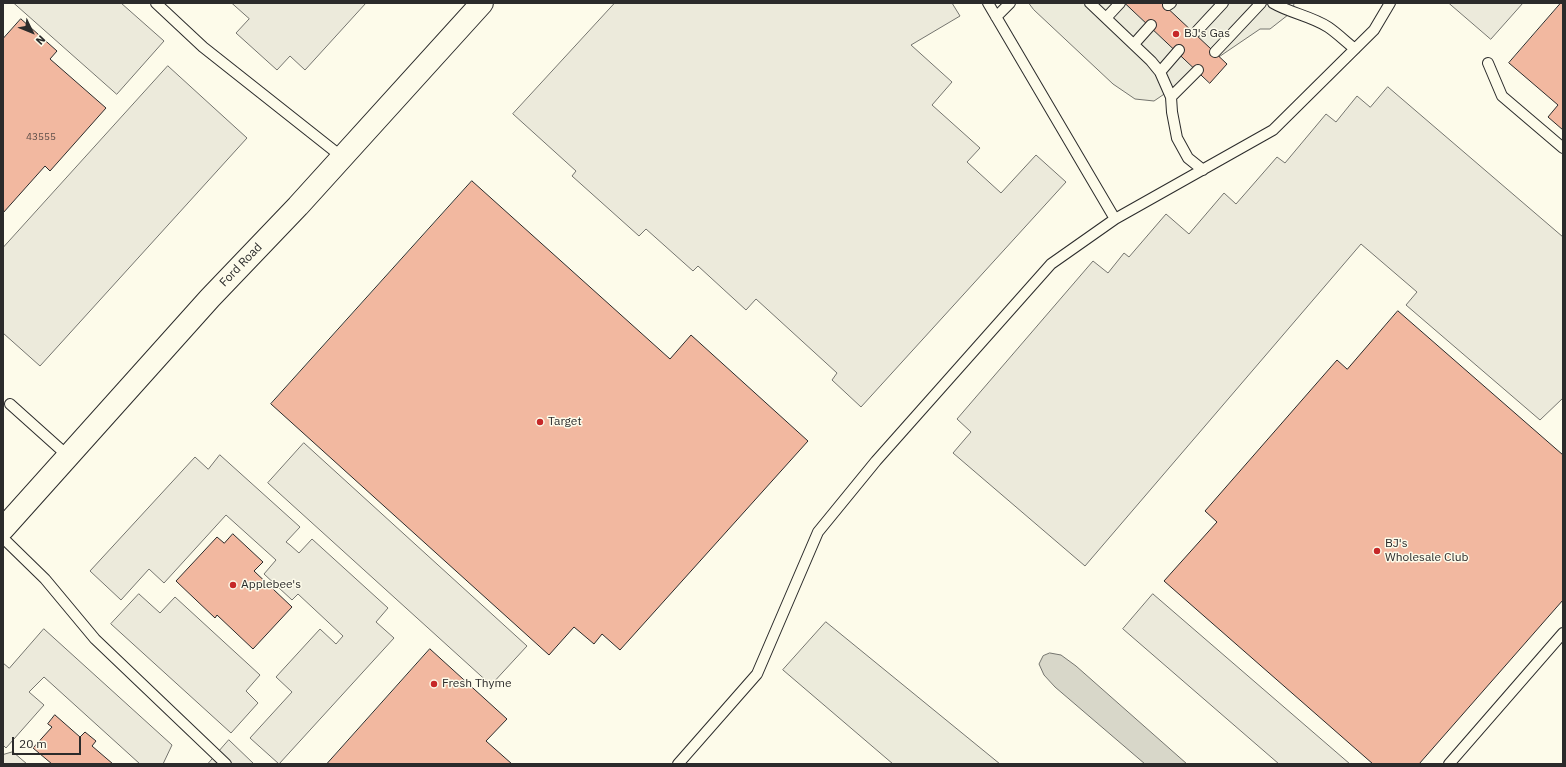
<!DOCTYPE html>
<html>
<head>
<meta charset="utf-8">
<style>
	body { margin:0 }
	#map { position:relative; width:1566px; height:767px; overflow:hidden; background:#fdfbea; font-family:"IBM Plex Sans",sans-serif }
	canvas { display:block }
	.frame { position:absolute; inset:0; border:4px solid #2b2b2b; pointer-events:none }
	.north { position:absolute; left:12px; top:12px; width:40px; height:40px; -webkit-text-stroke:3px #fdfbea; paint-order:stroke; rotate:133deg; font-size:11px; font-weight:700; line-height:16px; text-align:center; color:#2b2b2b }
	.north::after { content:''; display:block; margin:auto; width:14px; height:18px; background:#2b2b2b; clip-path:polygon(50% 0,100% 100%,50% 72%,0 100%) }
	.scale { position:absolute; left:12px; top:737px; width:69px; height:18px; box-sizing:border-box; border:2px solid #2b2b2b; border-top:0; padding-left:5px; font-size:12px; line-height:14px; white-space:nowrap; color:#2b2b2b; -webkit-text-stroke:3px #fdfbea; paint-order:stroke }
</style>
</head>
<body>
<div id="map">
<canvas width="1566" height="767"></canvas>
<div class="frame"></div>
<div class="north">N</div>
<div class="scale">20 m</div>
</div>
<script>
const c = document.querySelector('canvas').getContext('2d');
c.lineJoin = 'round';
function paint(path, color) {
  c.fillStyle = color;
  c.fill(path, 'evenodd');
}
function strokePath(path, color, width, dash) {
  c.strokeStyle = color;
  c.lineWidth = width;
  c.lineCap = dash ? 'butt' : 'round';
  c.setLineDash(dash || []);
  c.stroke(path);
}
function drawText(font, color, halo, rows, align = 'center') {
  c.font = font + ' "IBM Plex Sans",sans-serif';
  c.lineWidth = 3;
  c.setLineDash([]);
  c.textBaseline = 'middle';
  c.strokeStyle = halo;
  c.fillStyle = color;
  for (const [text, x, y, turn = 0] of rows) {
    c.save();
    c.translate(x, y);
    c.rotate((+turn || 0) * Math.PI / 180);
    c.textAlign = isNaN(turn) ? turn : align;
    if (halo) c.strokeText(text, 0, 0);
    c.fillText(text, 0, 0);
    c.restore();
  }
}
const green = new Path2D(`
	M1029,3H1294L1293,11L1270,29H1260L1154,101L1135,99L1113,84L1034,10Z
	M826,622L1000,764H893L783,670Z`);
const parking = new Path2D(`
	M14,3H121L164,41L117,94Z
	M232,3H366L305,70L290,56L277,70L236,33L249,19Z
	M615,3H952L960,16L911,45L952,82L932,105L980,148L967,162L1001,193L1036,155L1066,182L861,407L832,380L837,373L756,299L746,310L698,266L693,271L646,229L639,236L572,176L576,171L513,114Z
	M1449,3H1523L1491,39Z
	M168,66L247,138L40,366L3,333V248Z
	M1388,87L1563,237V398L1540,420L1406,305L1417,292L1361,244L1085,566L953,453L971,432L957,419L1093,261L1108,273L1124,253L1129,257L1166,214L1189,234L1224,193L1236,204L1277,157L1285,163L1326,114L1336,122L1357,96L1370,107Z
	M304,443L527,646L491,685L268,483Z
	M220,455L300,527L286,542L290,545L299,553L312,539L388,608L376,622L394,638L279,764L250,738L292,692L276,677L320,629L336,644L343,636L298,594L292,600L264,574L276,560L226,515L164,583L149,569L121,600L90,571L195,457L208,469Z
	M139,594L160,613L175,597L260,675L246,691L258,703L231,733L111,624Z
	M1153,594L1350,764H1279L1123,629Z
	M44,629L172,745L163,764H140L44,677L29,692L44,705L6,748L3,745V663L9,668Z
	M229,740L254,764H208Z
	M13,752L27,764H3V755Z`);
const water = new Path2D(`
	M1050,653L1061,655L1076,666L1187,764H1145L1055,687L1044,675L1039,664L1043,656Z`);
const building = new Path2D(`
	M1125,3H1162L1227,64L1210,83Z
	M1561,3H1563V130L1548,117L1558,105L1509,63Z
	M21,19L57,51L50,59L106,108L50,171L45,166L3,213V39Z
	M472,181L670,359L691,335L808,441L620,650L602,634L594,644L574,627L549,655L271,404Z
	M1398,311L1563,455V600L1419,764H1373L1164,581L1217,522L1205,511L1337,360L1347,369Z
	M233,534L263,562L254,571L292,607L253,649L217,615L215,618L176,581L217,537L224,543Z
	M430,649L507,719L486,741L512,764H327Z
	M55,715L80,737L85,732L96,741L92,746L113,764H52L33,748L52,727L48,724Z`);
const lane = new Path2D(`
	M156,3L203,47L342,157
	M1090,3L1151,61L1160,72L1171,97L1172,112L1177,138L1188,158L1203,170
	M1273,3C1290,13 1311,16 1328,27C1337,33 1346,42 1355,49
	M1168,5L1171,3
	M996,17L1010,3
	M1106,18L1120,3
	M1197,31L1223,3
	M1134,44L1151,25
	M1215,52L1261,3
	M1488,63L1502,96L1563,148
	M1160,72L1179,50
	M1171,97L1198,70
	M1115,219L1273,130L1374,30L1390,3
	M10,404L68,456
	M3,538L45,579L95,639L226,764
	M678,764L757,674L818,532L876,461L1051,264L1115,219L988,3
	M1449,764L1563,633`);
const primary = new Path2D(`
	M3,529L210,298L298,206L482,3`);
const markers = [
	[1176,34,4,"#c62828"],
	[540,422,4,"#c62828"],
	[1377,551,4,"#c62828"],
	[233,585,4,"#c62828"],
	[434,684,4,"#c62828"]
];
const numberNames = [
	["43555",41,137]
];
const poiNames = [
	["BJ's Gas",1184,34],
	["Target",548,422],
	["BJ's",1385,544],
	["Wholesale Club",1385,558],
	["Applebee's",241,585],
	["Fresh Thyme",442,684]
];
const streetNames = [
	["Ford Road",241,265,-46]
];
paint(green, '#ecebdb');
strokePath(green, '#74746e', 1);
paint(parking, '#eceadb');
strokePath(parking, '#74746e', 1);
paint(water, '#d8d7c9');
strokePath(water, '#74746e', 1);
paint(building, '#f2b8a0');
strokePath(building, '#2b2b2b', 1);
strokePath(lane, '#2b2b2b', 12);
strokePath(primary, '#2b2b2b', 24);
strokePath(lane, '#fdfbea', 10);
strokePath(primary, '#fdfbea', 22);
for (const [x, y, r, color] of markers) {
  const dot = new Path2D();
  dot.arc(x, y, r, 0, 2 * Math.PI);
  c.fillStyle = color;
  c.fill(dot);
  strokePath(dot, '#fdfbea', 1.5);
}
drawText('10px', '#5d4e48', null, numberNames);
drawText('12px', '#2b2b2b', '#fdfbea', poiNames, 'left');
drawText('12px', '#2b2b2b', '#fdfbea', streetNames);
</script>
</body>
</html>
